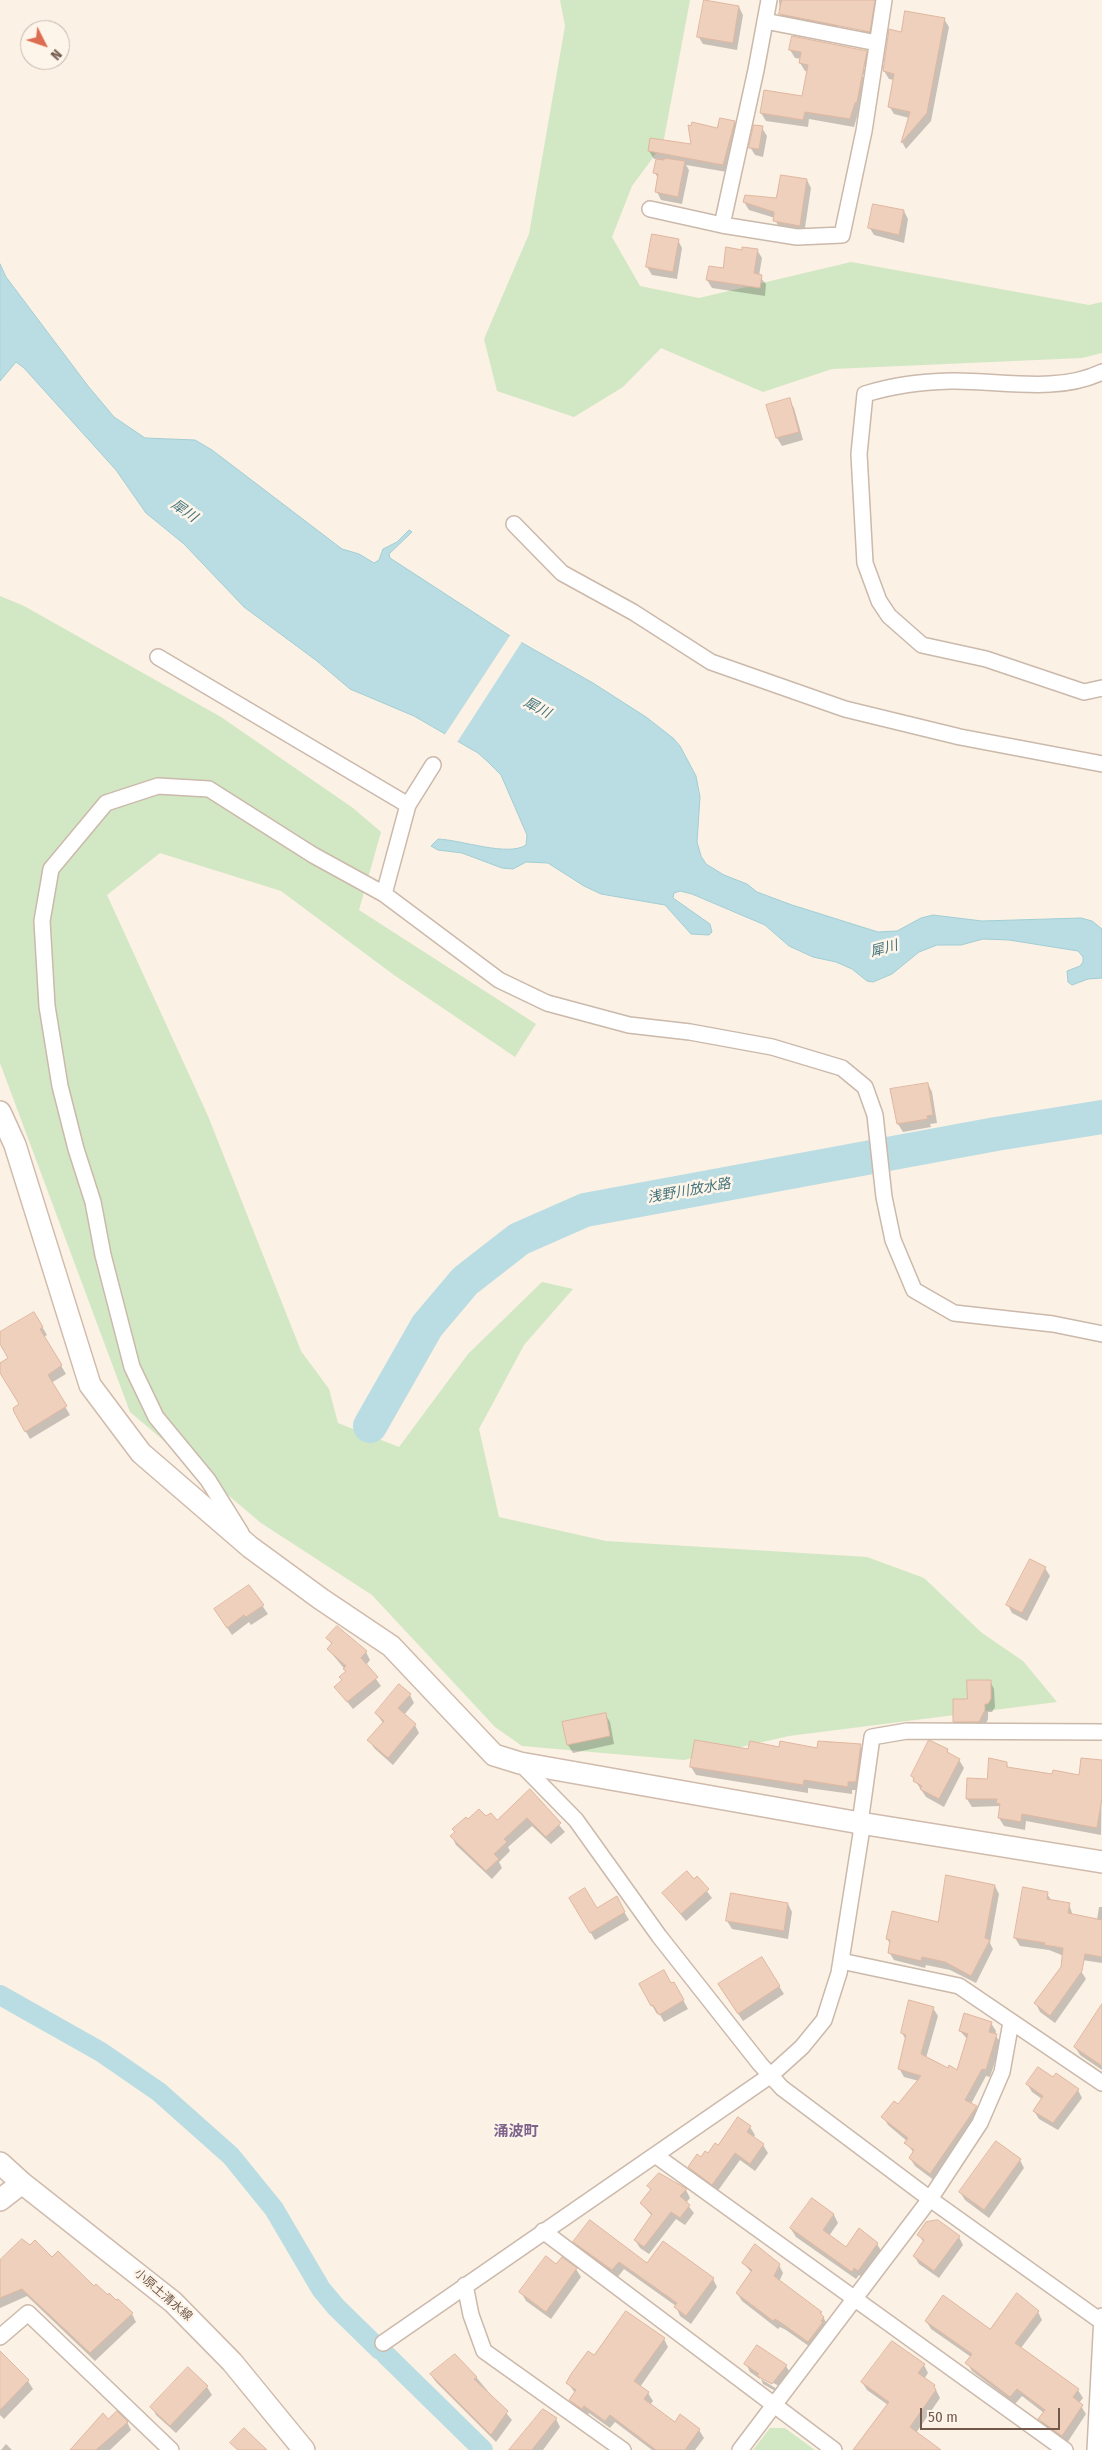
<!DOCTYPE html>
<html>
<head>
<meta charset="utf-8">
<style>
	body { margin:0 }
	#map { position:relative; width:1102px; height:2450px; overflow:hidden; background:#fbf1e4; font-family:"Fira Sans Condensed",sans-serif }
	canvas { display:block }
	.north { position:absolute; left:20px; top:20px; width:50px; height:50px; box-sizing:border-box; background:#fef5ea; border:1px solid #c6b6aa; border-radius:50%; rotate:131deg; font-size:14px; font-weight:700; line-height:20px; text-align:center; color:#71584b }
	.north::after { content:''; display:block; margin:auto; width:18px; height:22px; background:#dd6d51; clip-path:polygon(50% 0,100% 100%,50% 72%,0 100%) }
	.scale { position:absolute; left:920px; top:2408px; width:140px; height:22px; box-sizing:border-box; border:2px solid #71584b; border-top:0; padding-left:6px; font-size:15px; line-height:18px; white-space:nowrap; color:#71584b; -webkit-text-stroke:4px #fef5ea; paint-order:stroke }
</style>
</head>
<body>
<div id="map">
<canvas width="1102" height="2450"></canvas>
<div class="north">N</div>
<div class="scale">50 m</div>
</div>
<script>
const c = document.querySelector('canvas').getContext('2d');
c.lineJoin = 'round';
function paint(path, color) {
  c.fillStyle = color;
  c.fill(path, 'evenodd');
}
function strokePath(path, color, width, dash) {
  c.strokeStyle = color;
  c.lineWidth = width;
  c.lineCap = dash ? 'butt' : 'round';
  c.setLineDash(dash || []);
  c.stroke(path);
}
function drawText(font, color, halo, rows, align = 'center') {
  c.font = font + ' "Fira Sans Condensed","Noto Sans JP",sans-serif';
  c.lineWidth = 5;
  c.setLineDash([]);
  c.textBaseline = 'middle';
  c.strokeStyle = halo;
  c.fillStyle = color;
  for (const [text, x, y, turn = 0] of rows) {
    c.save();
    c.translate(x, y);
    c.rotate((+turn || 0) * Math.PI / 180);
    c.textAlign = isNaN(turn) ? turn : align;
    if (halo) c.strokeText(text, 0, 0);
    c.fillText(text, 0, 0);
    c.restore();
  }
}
const green = new Path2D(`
	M560,0H690L663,144L632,186L612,237L640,286L699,298L851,262L1089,305L1102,302V353L1082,358L832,369L763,392L661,348L623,387L574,417L497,391L484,339L529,234L565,26Z
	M0,596L24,606L221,717L353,808L381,832L359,910L536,1024L515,1057L394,975L281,891L160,853L107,895L208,1116L301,1351L329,1389L338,1423L399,1447L468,1354L542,1282L573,1289L524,1345L479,1429L499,1517L606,1541L867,1557L924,1578L982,1633L1023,1661L1057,1702L789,1736L684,1760L522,1746L495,1727L372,1595L261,1523L130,1412L0,1063Z
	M770,2428H785L815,2450H753Z`);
const water = new Path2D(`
	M0,264L6,277L88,386L114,417L145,438L195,440L212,450L342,549L359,554L374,563L379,560L383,549L397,542L409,530L412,532L389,554L390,558L510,636L593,683L646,717L673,738L680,746L696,776L700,797L697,842L701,856L706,864L724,875L747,884L757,892L792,905L878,932L897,931L921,918L933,915L982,921L1081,918L1092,921L1102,929V978L1088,979L1072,985L1068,982L1067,971L1080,966L1083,962V957L1078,951L1009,940L983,939L961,945H937L919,952L892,974L873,982L867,981L852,969L836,962L813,957L789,946L765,925L692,894L680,891L674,893L673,898L710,924L712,932L709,935L691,934L665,905L601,894L584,886L548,863L526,862L513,869L502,868L462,853L438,850L431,846L438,839C462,840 508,857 526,845L527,835L501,775L487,761L478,753L414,716L350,689L317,661L244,607L184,544L146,513L116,470L24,368L16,362L0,381Z`);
const pier = new Path2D(`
	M511,634L523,640L456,744L444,736Z`);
const shadow = new Path2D(`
	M779,0H843L837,32L784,21L780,13Z
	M739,7L743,15L737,50L703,44L698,36Z
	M944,19L949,27L931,121L906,149L902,142L909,118L894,114L889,106L894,80L889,79L884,71L902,33Z
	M870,27L874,35L866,38L861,30Z
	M790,50L866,52L871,60L869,68L859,66V68L869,70L868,75L861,74L867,85L861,110H859L854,127L809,119L808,127L766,121L761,113L803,98L808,71H805L800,63L801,59L795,58Z
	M734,122L739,130L727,172L686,165L689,170L682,204L661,200L657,192L659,180L655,173L657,159H654L649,151L693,146L718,129Z
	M762,128L767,136L763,157L755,155L750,147Z
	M807,180L811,188L804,234L779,229L775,218L749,210L744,202L778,200Z
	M904,211L908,219L904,243L874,235L869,227Z
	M678,240L682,248L677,279L652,275L647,267Z
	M757,250L762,258L759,276L766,284L765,296L712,288L707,280L724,270L743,251Z
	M789,400L794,408L803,440L782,446L777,438Z
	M928,1084L932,1092L937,1123L930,1124L931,1127L903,1132L898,1124Z
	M34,1313L47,1335L44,1337L66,1374L51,1383L70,1415L30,1439L15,1412L20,1405L0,1371V1365L10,1358L0,1342V1334Z
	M1045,1568L1050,1576L1027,1621L1012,1613L1008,1605Z
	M249,1586L268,1614L251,1625L249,1622L232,1635L215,1610Z
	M328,1638L366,1652L370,1660L366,1665L381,1686L353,1709L335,1687L343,1681L347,1672L328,1649L332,1645Z
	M990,1681L994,1689L995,1707L992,1712H988V1719L983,1730H959L954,1722L968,1700Z
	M410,1695L414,1703L404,1715L415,1725L419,1733L393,1765L374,1748L369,1740L383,1723L376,1713Z
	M605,1714L610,1722L614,1744L573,1753L568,1745Z
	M819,1742L860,1745L864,1753L860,1790H852V1794L808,1788V1793L696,1775L691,1767L749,1751L780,1748L818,1749Z
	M947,1750L950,1755L959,1760L964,1768L944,1807L926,1797L912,1776Z
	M1102,1760L1101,1835L1026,1821L1025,1830L1004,1826L999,1818L1000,1806L972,1807L967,1799L1006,1763L1009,1769L1053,1776H1080Z
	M530,1791L565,1832L551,1844L532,1826L508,1847L510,1851L499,1862L502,1868L492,1879L456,1845L452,1837L468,1821L486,1818L497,1822Z
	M697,1878L712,1898L686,1921L663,1893Z
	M995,1886L999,1894L990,1943L993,1949L976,1983L950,1970L926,1965L925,1968L894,1960L889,1952L891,1945L887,1939L939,1924Z
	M1047,1894L1052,1901L1069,1904L1073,1916L1097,1920L1099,1907H1102V1963L1069,1958L1049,1950L1020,1946L1015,1938Z
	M570,1898L596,1910L616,1898L629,1920L595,1940Z
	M788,1904L792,1912L788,1939L732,1929L727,1921Z
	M1081,1971L1086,1979L1055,2023L1040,2012L1036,2004Z
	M674,1983L688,2009L664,2022L659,2013L657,2014L640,1985Z
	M779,1986L784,1994L743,2021L724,1993Z
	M1102,2007V2070L1080,2055L1075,2047Z
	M933,2008L938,2016L926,2058L948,2070L958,2071L968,2040L960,2031L991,2023L996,2031L995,2035L1001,2043L990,2077L986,2076L971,2104L976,2107L980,2115L935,2181L915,2166L910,2158L914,2153L906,2143L907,2141L888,2125L883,2117L898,2106L919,2081L904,2077L899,2068L906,2040L902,2033Z
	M1053,2079L1078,2090L1082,2098L1058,2130L1039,2119L1034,2111L1042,2099L1032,2092L1027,2084Z
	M750,2127L755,2135L753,2138L763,2145L768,2153L755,2171L740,2160L717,2192L694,2175L689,2167Z
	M1020,2160L1024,2168L989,2218L965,2200L960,2192Z
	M649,2186L686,2190L690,2198L686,2203L694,2213L685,2225L676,2219L649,2254L640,2248L635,2240L652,2216L641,2203L651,2190Z
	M812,2200L834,2215L838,2223L829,2236L846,2249L877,2244L882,2252L863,2278L859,2275L856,2279L796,2237L791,2229Z
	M919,2235L959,2237L963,2245L939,2278L919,2264L914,2256L924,2243Z
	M575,2242L647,2264L713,2279L717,2287L691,2324L680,2316L676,2306L624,2269L617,2278L579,2250Z
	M30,2247L52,2259L132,2314L136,2322L95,2361L27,2296L0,2308V2262Z
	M743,2263L779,2265L783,2273L779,2282L821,2313L828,2326L813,2349L786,2330L780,2327L778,2329L742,2301L737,2293L752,2273Z
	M557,2265L576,2269L581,2277L551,2319L526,2301L521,2292Z
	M1038,2312L1042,2320L1021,2348L1078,2390L1083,2398L1079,2403L1086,2414L1067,2443L1044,2427L1040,2419L1044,2413L1022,2396L1015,2404L972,2371L967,2363L971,2357L931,2329L926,2321L991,2330Z
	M664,2339L668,2347L640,2387L648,2393L653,2401L650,2405L675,2423L699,2430L704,2438L695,2450H652L615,2422L610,2428L589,2413L587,2417L575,2408L570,2400L575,2393L568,2383L594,2357Z
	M0,2353L28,2381L33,2389L4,2419L0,2415Z
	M746,2364L786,2366L791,2374L777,2392L763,2384L761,2379L777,2389L779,2386L760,2376V2379L750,2372Z
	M924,2365L928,2373L924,2379L934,2386L940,2398L916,2433L935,2450H858L888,2405L867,2390L862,2382Z
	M188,2369L207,2387L212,2395L176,2433L156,2415L152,2407Z
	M431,2375L476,2377L512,2420L496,2442L436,2382Z
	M103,2415L108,2421L127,2422L131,2430L110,2450H72Z
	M556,2419L560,2427L543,2450H510Z
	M6,2444L12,2450H1Z`);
const canal = new Path2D(`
	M0,1995L101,2052L159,2092L231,2156L274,2209L321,2289L336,2307L380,2350
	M385,2354L483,2450`);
const river = new Path2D(`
	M370,1426L427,1326L465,1281L519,1239L585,1210L996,1134L1102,1117`);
const building = new Path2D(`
	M704,0L739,6L733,43L697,37Z
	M782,0H875L870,32L779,14Z
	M905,11L945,18L927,113L901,143L910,112L888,107L894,74L883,71L889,29L901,32Z
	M792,36L867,51L857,102L855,103L850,119L805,112L803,120L760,113L764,90L802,96L808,65L799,63L801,52L789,50Z
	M720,118L735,121L723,165L648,151L650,138L691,144L688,125L691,126L692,122L717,128Z
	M754,125L763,126L759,149L749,148Z
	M664,158L685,161L678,197L655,192L658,174L653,173L656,159L664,160Z
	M781,175L807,179L800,226L773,221L774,212L743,202L745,195L776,198Z
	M873,204L904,210L899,235L868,228Z
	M652,234L679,239L673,272L646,267Z
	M726,247L742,250V247L758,249L754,273L762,275L760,288L706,280L709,266L723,268Z
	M790,398L799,432L776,438L766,405Z
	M928,1083L933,1115L927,1116L928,1119L897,1124L890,1089Z
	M34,1312L43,1327L40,1329L62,1365L48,1375L67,1406L25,1432L14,1412L13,1408L19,1404L0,1373V1363L8,1358L0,1344V1332Z
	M1030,1559L1046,1567L1022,1613L1006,1605Z
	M249,1585L264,1605L246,1617L244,1615L227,1628L214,1609Z
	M337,1626L367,1651L361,1658L378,1677L347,1702L334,1687L342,1680L339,1677L346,1671L343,1669L346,1666L327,1649L332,1643L326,1638Z
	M967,1680H991V1699L988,1704H985V1710L979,1722H953V1699H967Z
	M399,1684L411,1694L398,1708L416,1724L388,1758L367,1740L384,1721L375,1713Z
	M606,1713L610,1736L567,1745L562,1722Z
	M695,1740L748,1749L750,1741L779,1747L780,1741L817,1748L818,1741L861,1744L856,1782H848V1787L804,1780L803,1785L690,1767Z
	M929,1740L948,1749L947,1752L960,1759L939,1799L920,1789L922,1786L913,1781L914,1778L911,1776Z
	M989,1758L1007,1762V1767L1052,1774L1053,1770L1079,1775L1081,1758L1102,1760V1798L1097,1828L1022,1814L1021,1822L998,1818L1000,1804L996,1803L997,1799H966L967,1778L987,1779Z
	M530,1789L561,1823L546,1837L527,1818L504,1839L507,1842L494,1854L499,1859L486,1871L450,1836L455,1832L452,1829L466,1817L468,1819L479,1809L486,1816L491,1813L497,1820Z
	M687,1871L694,1879L697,1876L709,1889L681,1914L662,1893Z
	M946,1875L995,1885L985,1938L990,1940L971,1976L945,1962L922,1957L921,1961L888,1953L890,1940L886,1939L892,1911L938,1922Z
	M1023,1887L1048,1892L1047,1899L1070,1903L1068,1913L1102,1920V1957L1085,1954L1082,1971L1050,2016L1034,2003L1061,1967L1063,1948L1044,1945L1045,1943L1014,1938Z
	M585,1888L597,1908L617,1896L625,1912L590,1933L569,1898Z
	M731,1893L788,1903L784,1931L726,1921Z
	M762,1957L780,1986L738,2014L718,1984Z
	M664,1970L671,1983L674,1982L684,2000L659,2015L653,2005L651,2006L639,1984Z
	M909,2000L934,2007L921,2054L948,2068L949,2065L957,2070L968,2034L959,2031L964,2013L992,2022L989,2032L997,2034L986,2070L982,2069L965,2100L977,2106L930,2174L909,2158L914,2150L904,2143L908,2138L881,2117L894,2101L898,2104L921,2076L898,2069L906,2035L901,2033Z
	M1102,2004V2066L1074,2047Z
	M1038,2067L1053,2077L1056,2073L1079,2089L1053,2123L1033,2111L1043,2096L1026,2084Z
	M738,2117L751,2126L747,2132L764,2144L750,2164L735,2153L712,2185L688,2167L697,2154L701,2157L705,2151L708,2153L715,2143L718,2145Z
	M996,2141L1021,2159L984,2210L959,2192Z
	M659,2173L687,2189L680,2196L690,2205L680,2218L671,2212L644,2247L634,2240L652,2214L640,2203L651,2189L647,2186Z
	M812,2198L834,2214L823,2230L846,2247L859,2228L878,2243L858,2271L854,2268L852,2272L790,2228Z
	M590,2220L647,2263L663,2241L714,2278L686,2316L674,2307L677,2303L619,2262L612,2270L573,2242Z
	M938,2220L960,2236L934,2271L913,2256L924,2240L917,2235L926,2222Z
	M22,2239L30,2245L35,2240L52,2257L58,2251L94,2286L96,2284L108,2295L109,2293L116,2300L118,2299L133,2313L90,2353L22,2289L0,2298V2260Z
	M755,2244L780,2264L774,2276L822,2312L820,2313L824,2317L821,2321L823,2322L808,2342L780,2322L775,2319L773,2321L736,2293L752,2270L742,2263Z
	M546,2256L556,2264L562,2257L577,2268L546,2312L519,2292Z
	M1017,2293L1039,2311L1015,2343L1079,2389L1073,2397L1083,2405L1062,2436L1038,2419L1045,2410L1017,2389L1010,2397L965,2363L972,2354L925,2321L943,2295L990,2329Z
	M626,2311L665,2338L634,2381L649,2392L644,2399L675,2422L680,2414L700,2429L685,2450H656L610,2415L605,2421L584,2406L582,2409L569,2400L576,2390L566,2383L571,2374L588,2351L594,2355Z
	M892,2341L925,2364L918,2373L935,2385L934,2387L936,2390L910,2427L941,2450H853L889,2402L861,2382Z
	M757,2345L787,2365L772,2384L757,2376L759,2374L744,2364Z
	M0,2351L29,2380L0,2410Z
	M455,2354L477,2377L474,2379L508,2411L491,2435L430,2374Z
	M188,2367L208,2386L170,2426L150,2407Z
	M543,2409L557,2418L532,2450H509Z
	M117,2411L128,2422L96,2450H70L103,2413L108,2419Z
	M244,2428L267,2450H238L230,2443Z`);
const street = new Path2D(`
	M765,21L877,43
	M650,209L722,225L797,237L842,235L864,131L884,0
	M722,225L756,70L769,0
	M1102,372C1056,394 1000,380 951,381C919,382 895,385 865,394L859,454L865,563L879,601L889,616L922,645L986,659L1084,692L1102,688
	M514,524L562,573L633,612L711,662L845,709L960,737L1102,764
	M158,657L408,805
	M384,894L408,805L433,765
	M241,1533L208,1480L156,1417L132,1367L103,1255L93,1202L76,1149L60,1086L47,1006L42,921L51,869L106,803L158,786L209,789L313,855L384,894L499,980L547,1003L629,1025L690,1032L772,1047L842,1068L865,1087L875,1115L884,1197L893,1240L914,1290L954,1313L1053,1324L1102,1334
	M520,1763L576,1820L659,1936L760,2064L782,2088L930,2199L1102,2322
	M841,1961L959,1986L1102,2083
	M655,2155L1065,2450
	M543,2231L834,2450
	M465,2285L471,2315L484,2351L623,2450
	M0,2337L28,2313L171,2450
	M383,2343L771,2075L802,2047L824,2020L839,1973L861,1834L860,1823L872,1737L907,1731L1102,1732
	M740,2450L930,2199L980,2123L1002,2072L1011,2022
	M1095,2450L1102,2316`);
const secondary = new Path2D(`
	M0,1112L15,1145L90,1385L141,1453L250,1547L321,1599L391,1646L494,1755L520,1763L860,1823L1102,1862
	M0,2163L22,2183L173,2302L232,2362L304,2450
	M0,2200L22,2183`);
const streetNames = [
	["小原土清水線",163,2295,41]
];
const waterNames = [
	["犀川",184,511,35],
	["犀川",537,708,28],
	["犀川",884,949,-15],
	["浅野川放水路",689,1191,-10]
];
const quarterNames = [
	["涌波町",516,2132]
];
paint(green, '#d2e7c3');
paint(water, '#badde3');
strokePath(water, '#a1cdd4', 1);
paint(pier, '#fbf1e4');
paint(shadow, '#0003');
strokePath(canal, '#badde3', 20);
strokePath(river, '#badde3', 34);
paint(building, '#eed0bd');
strokePath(building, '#e0b69f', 1);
strokePath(street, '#cbb9ab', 18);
strokePath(secondary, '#d0bbac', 24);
strokePath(street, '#fff', 15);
strokePath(secondary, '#fff', 21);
drawText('12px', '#71584b', '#fef5ea', streetNames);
drawText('italic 14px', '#43747c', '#fef5ea', waterNames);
drawText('bold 15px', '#7e638d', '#fef5ea', quarterNames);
</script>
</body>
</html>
